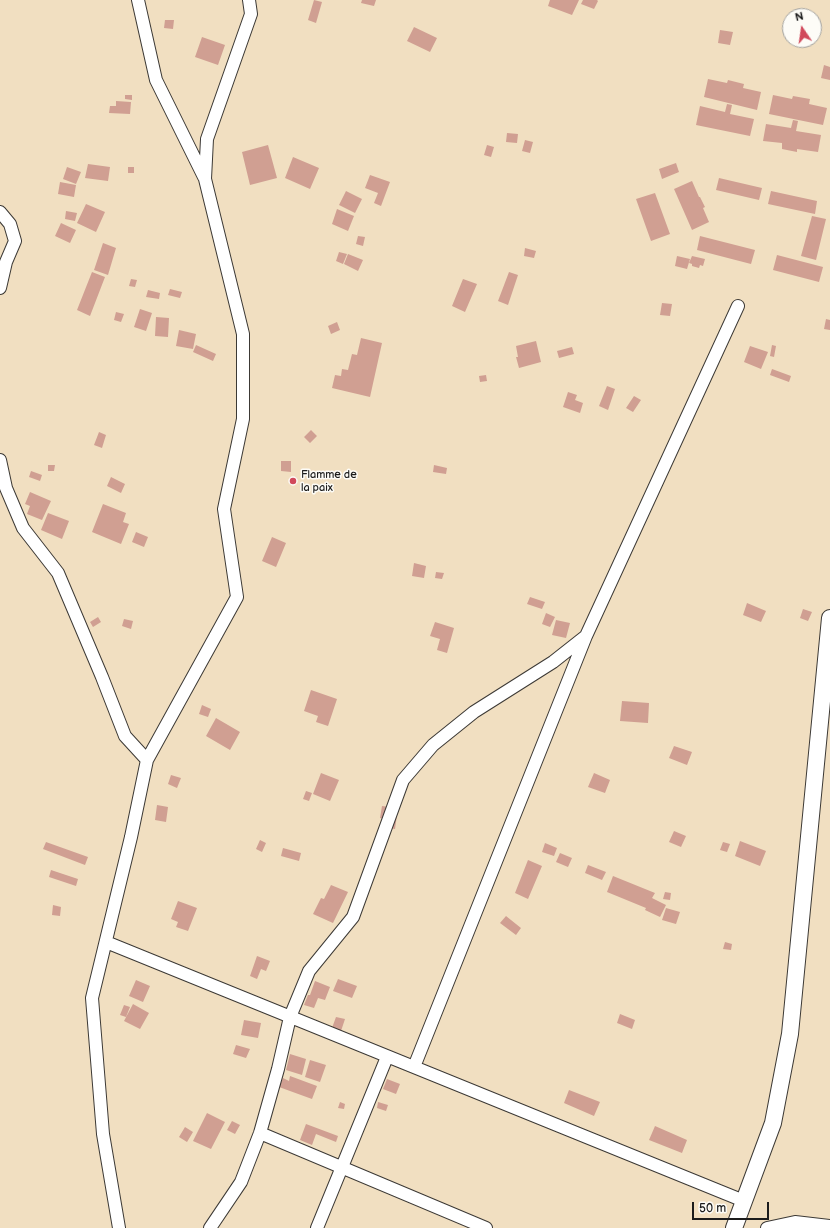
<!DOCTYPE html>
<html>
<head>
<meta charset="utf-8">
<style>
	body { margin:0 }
	#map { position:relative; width:830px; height:1228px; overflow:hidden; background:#f1dfc1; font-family:"Balsamiq Sans",sans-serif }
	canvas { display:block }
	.north { position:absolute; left:782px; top:8px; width:40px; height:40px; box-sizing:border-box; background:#fdfcf7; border:1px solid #a3a29f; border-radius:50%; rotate:347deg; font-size:11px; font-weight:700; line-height:16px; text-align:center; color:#1c1c1c }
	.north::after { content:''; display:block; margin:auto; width:14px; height:18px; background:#d1495b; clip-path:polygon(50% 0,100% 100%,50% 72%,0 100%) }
	.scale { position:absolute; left:692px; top:1202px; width:77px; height:18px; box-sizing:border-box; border:2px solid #1c1c1c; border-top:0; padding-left:5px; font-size:12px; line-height:14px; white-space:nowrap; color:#1c1c1c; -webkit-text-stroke:3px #fdfcf7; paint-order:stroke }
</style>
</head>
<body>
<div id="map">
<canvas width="830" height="1228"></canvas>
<div class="north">N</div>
<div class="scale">50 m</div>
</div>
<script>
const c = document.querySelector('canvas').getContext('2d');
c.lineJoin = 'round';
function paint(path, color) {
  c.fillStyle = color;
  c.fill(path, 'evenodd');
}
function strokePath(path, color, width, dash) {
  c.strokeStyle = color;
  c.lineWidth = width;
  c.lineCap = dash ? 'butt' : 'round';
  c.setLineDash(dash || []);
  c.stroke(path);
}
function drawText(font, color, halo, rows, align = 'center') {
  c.font = font + ' "Balsamiq Sans",sans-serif';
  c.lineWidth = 3;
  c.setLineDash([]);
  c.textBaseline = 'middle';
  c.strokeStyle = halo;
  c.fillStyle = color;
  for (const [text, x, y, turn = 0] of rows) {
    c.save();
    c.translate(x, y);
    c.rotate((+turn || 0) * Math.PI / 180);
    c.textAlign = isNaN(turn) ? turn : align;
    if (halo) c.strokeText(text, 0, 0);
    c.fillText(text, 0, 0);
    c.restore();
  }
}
const building = new Path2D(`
	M314,0L322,2L316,23L308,20Z
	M362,0H376L374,6L361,3Z
	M550,0H579L572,15L548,6Z
	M583,0H597L598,1L594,9L581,4Z
	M165,20H174L173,29L164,28Z
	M414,27L437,38L430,52L407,41Z
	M720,30L733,32L730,45L718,43Z
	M202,37L225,45L218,65L195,57Z
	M824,65L830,67V80L821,78Z
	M708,79L727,83L728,80L744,84L743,88L761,92L757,110L704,97Z
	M125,95H132V100L125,99Z
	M773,95L792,99L793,96L810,99L809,104L827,108L823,125L769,114Z
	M116,101L131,102L130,114L109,113L110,106H116Z
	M727,104L732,105L730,114L754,119L750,136L696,125L700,106L725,112Z
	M793,120L798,121L796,131L821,135L818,152L797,149V152L782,149V143L763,141L766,124L791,128Z
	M507,133L518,134L517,143L506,142Z
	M525,140L533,142L530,153L522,151Z
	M268,145L277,178L250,185L242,152Z
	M487,145L494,147L491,157L484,155Z
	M293,157L319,168L310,189L285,178Z
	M676,163L679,172L662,179L659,169Z
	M88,164L110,167L108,181L85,178Z
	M67,167L81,172L76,184L63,179Z
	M128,167H134V173H128Z
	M370,175L390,182L381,206L374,203L378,193L365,188Z
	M719,178L762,188L759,200L716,190Z
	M692,181L699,197H700L705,207L703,208L709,222L692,230L674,189Z
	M60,182L76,185L74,197L58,194Z
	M346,191L362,199L355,213L339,205Z
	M771,191L817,201L815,214L768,204Z
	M655,193L670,234L651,241L636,199Z
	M86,204L105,212L96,232L77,223Z
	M337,209L354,216L348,231L332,224Z
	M66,211L77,213L75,221L65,219Z
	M812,216L826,219L816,260L801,256Z
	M61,223L76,230L70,243L55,236Z
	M358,236L365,237L363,246L356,244Z
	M700,236L755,250L751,264L697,250Z
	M103,243L116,248L108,275L94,270Z
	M525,248L536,251L534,258L524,256Z
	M339,252L347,254L343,264L336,261Z
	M348,254L363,260L358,271L344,264Z
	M777,255L823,267L819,282L773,270Z
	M677,256L690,259L687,269L675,266Z
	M692,256L705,259L703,266L700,265L699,268L692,266V264L689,263Z
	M92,272L105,277L90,316L77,310Z
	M509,272L518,275L508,305L498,301Z
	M131,279L137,280L135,287L129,286Z
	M463,279L477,284L465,312L452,306Z
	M170,289L182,292L180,298L168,295Z
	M148,290L160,293L159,299L146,297Z
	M662,303L672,304L670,316L660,315Z
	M140,309L152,313L146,331L134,327Z
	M116,312L124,314L121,322L114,320Z
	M156,317L169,318L168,337L155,336Z
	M826,319L830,320V330L824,329Z
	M337,322L340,330L331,334L328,326Z
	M179,330L196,334L193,349L176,346Z
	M361,338L382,343L370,397L332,388L335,375L341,376L342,369L348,370L352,354L357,355Z
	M536,341L541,362L519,368L516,357H518L516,346Z
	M196,345L216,354L213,361L193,352Z
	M772,345L776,346L774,357L770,356Z
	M750,346L768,352L761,369L744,362Z
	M572,347L574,354L559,358L557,351Z
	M772,369L791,376L789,382L770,375Z
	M486,375L487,381L480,382L479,376Z
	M607,386L615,389L608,410L599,406Z
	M568,392L577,395L575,400L583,403L580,413L563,407Z
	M634,396L641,400L633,412L626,408Z
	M311,430L317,436L310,443L304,437Z
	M99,432L106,435L102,448L94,445Z
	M281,461H291V472L281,471Z
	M48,465H55L54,471H48Z
	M434,465L447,468L446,474L433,472Z
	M31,471L42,475L40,481L29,477Z
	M111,477L125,484L121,493L107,486Z
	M30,492L51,501L42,520L27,514L30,506L25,504Z
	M103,504L126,513L123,522L129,524L121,544L92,532Z
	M48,513L69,521L62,539L41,530Z
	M136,532L148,537L144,547L132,542Z
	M272,537L286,543L276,567L262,561Z
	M414,563L426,566L424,578L412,576Z
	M436,572L444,573L442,579L435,578Z
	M530,597L545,602L542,609L527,604Z
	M747,603L766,611L761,622L743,615Z
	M803,609L812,612L808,621L800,618Z
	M546,613L555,617L550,627L542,624Z
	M98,617L101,622L93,627L90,622Z
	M124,619L133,621L131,629L122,626Z
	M556,620L570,623L566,638L552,635Z
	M435,622L454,628L447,653L437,650L440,639L430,636Z
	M311,690L337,699L328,726L316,722L318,716L304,711Z
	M622,701L649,703L648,723L620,721Z
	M202,705L211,709L208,717L199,714Z
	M216,718L240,732L230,750L206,736Z
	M674,746L692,752L687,765L669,758Z
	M321,773L339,780L330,801L313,794Z
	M594,773L610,780L605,793L588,787Z
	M171,775L181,778L177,788L168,784Z
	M306,791L312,793L309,801L303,799Z
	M157,805L168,807L166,822L155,820Z
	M382,806L398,808L395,829L383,827L384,819L380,818Z
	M674,831L686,836L681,847L669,842Z
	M260,840L266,843L262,852L256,849Z
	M740,841L766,851L760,866L735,856Z
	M46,842L88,857L85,865L43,849Z
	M723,842L730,844L727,852L720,850Z
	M545,843L557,848L554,856L542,852Z
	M283,848L301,853L299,861L281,856Z
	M560,853L572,858L568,867L556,862Z
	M528,860L542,866L528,899L515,893Z
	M588,865L606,872L602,880L585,873Z
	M51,870L78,879L76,886L49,877Z
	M613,876L655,893L652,898L666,905L660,917L645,910L646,908L607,892Z
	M331,885L348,892L333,923L313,914L321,898L324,899Z
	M665,892L671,893L670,900L663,899Z
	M178,901L197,908L188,931L176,927L178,922L171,919Z
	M53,905L61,907L60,916L52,915Z
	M666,908L680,912L676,924L662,920Z
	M506,916L521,928L516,935L500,923Z
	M725,942L732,944L731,950L723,949Z
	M257,956L270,961L266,971L261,969L257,979L250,976Z
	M338,979L357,986L352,998L333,991Z
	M136,980L150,986L143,1002L129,996Z
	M315,981L330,987L325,1000L318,998L314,1008L304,1005L308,995H310Z
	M133,1004L149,1013L140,1029L124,1021Z
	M124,1005L130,1007L126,1017L120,1015Z
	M620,1014L635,1020L632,1029L617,1023Z
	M336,1017L345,1019L341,1031L332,1028Z
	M244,1020L261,1023L258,1038L241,1035Z
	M236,1045L250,1049L246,1058L233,1054Z
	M290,1054L306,1059L302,1075L286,1070Z
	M310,1060L326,1065L320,1082L305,1077Z
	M290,1076L317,1086L312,1099L279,1087L283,1078L289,1081Z
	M387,1079L400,1084L396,1094L383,1089Z
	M569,1090L600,1102L594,1116L564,1103Z
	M340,1102L345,1104L344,1109L338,1108Z
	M378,1102L388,1105L386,1111L377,1108Z
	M207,1113L225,1122L211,1149L193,1141Z
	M232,1121L240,1125L235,1134L227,1130Z
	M306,1124L338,1136L336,1142L316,1134L312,1145L300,1140Z
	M655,1126L687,1140L682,1153L649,1140Z
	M185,1127L193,1132L187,1142L179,1137Z`);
const minor = new Path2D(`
	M138,0L156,80L204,177
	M0,212L10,224L15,241L6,262L0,288
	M0,460L6,488L23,528L58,573L102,677L125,736L147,760
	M106,942L744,1201
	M414,1067L586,636L738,306
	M260,1133L486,1228
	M119,1228L103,1134L92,998L131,837L147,760L237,597L224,509L243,419V334L205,179L207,139L251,14L249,0
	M210,1228L241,1182L260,1133L278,1069L290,1017L309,971L353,917L403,780L433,745L474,712L553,662L586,636
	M317,1228L387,1057
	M767,1228L795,1222L830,1226`);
const secondary = new Path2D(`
	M734,1228L773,1123L790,1034L830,618`);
const markers = [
	[293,481,4,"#d1495b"]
];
const poiNames = [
	["Flamme de",301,475],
	["la paix",301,488]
];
paint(building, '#d09f92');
strokePath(minor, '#3c3935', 14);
strokePath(secondary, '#3c3935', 18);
strokePath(minor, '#fff', 12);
strokePath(secondary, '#fff', 16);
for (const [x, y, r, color] of markers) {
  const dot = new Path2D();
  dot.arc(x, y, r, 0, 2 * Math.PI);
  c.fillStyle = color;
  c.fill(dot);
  strokePath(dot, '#fdfcf7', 1.5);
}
drawText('11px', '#1c1c1c', '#fdfcf7', poiNames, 'left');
</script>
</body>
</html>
